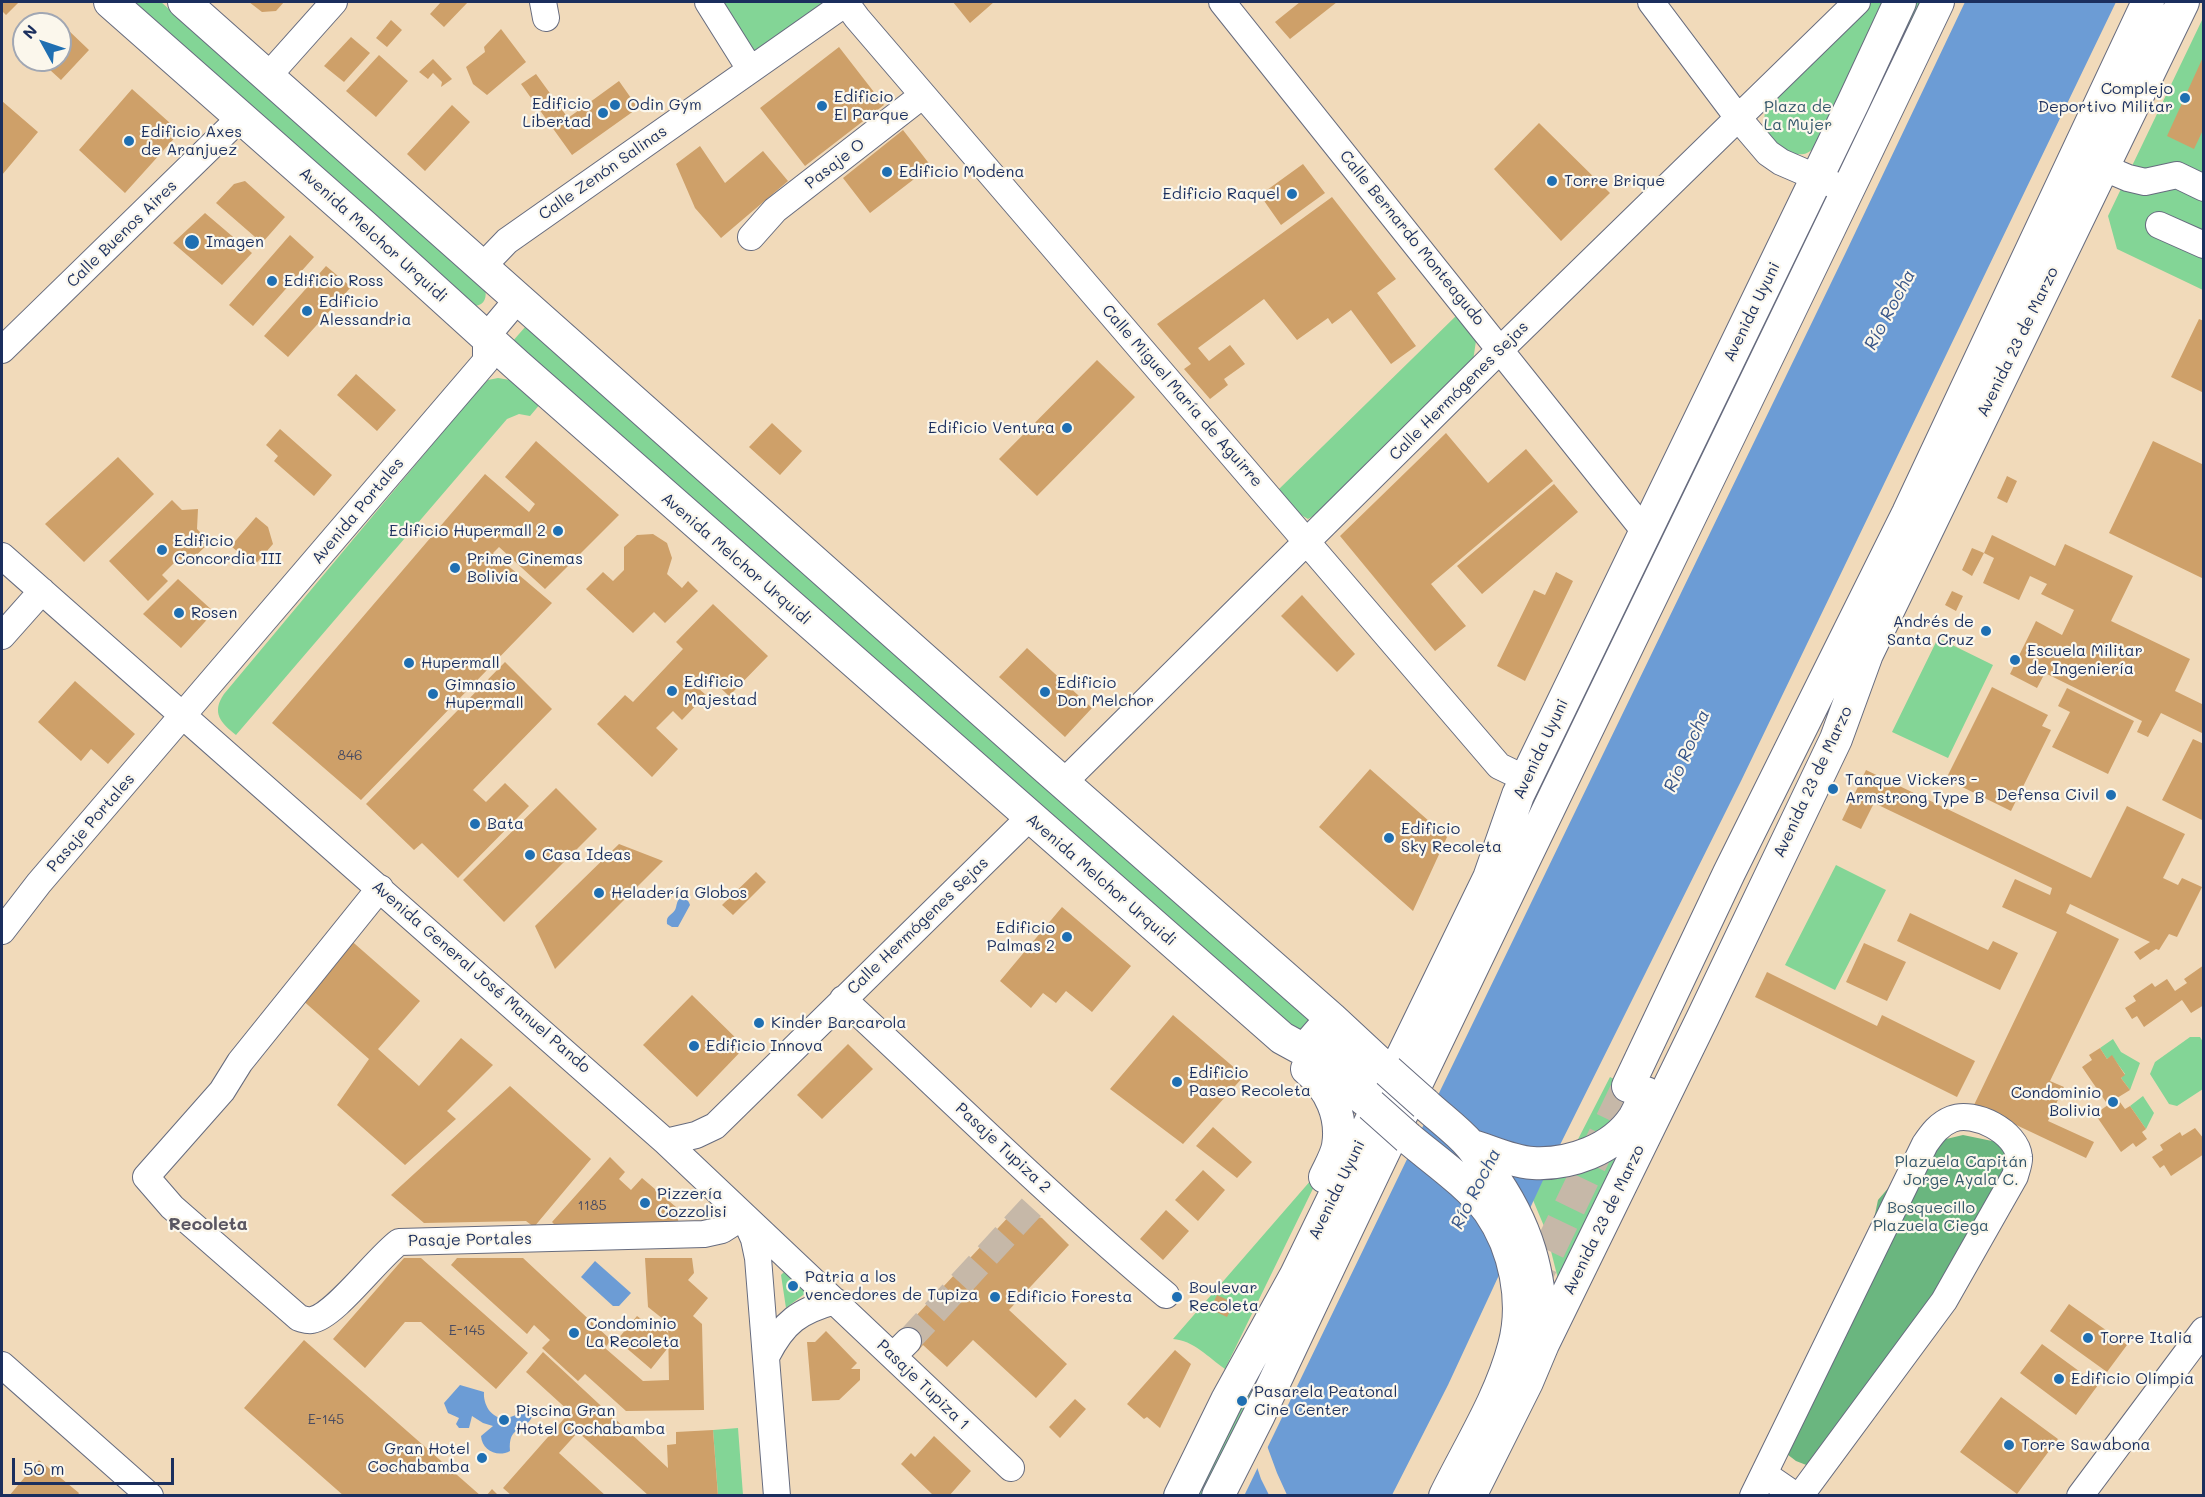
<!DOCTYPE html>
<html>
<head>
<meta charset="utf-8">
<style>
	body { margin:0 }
	#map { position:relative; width:2205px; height:1497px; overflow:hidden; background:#f1daba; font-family:Mali,sans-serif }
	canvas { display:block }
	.frame { position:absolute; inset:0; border:3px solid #1b2f5e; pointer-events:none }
	.north { position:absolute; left:12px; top:12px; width:60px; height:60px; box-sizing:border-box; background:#fbf7ec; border:2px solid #a1a7b3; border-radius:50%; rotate:310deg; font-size:16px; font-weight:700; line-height:24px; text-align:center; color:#1b2f5e }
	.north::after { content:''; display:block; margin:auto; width:21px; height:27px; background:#1f6fb2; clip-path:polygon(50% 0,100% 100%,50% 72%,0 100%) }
	.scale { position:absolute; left:12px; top:1458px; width:162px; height:27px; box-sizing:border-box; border:3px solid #1b2f5e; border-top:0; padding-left:8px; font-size:18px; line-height:21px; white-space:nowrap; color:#1b2f5e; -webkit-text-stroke:4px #fbf7ec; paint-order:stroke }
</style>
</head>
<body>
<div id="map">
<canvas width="2205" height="1497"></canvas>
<div class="frame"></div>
<div class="north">N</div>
<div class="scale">50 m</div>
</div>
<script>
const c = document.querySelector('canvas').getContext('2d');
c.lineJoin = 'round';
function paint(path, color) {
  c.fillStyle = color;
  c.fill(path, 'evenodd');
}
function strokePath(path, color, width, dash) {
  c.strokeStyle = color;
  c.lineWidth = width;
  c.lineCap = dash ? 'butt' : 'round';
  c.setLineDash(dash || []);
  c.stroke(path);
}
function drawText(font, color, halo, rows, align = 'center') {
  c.font = font + ' Mali,sans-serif';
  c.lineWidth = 4.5;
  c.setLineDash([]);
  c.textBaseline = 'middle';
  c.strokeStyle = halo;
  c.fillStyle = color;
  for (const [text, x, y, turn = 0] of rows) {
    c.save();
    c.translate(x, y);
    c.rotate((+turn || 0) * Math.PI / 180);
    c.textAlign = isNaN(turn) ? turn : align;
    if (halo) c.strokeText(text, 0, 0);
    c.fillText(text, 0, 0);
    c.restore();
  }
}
const green = new Path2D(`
	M130,2H161L485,288C487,297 485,305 475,306Z
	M715,2H829L750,55Z
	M1870,2H1886L1820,144C1815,147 1809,153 1804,154C1781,157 1761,134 1765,112C1766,107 1771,101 1775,97Z
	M1914,2H1925L1867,126L1858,122Z
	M2203,18V290L2117,249L2108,216Z
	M1812,223L1816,225L1670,527L1662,523Z
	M1458,314L1476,341L1473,361L1315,515L1308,519L1298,513L1277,491Z
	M526,326L1322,1025L1308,1041L512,342Z
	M498,378L516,381L541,403L530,416L519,414L507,419L236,735C221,723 211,713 224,694L478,390L488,380Z
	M1938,638L1993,665L1948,758L1892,732Z
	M1836,865L1886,890L1835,990L1785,965Z
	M2190,1037H2200L2203,1042V1089L2177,1106L2169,1104L2150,1074L2155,1062Z
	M2113,1039L2121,1052L2140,1063L2130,1090L2121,1078L2125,1074L2112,1056L2107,1059L2100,1048Z
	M1610,1077L1639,1092L1632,1107L1573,1149Z
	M2143,1096L2154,1113L2146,1129L2130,1106Z
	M1635,1129L1559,1283L1546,1231L1533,1200L1545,1174Z
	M1376,1133L1205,1495L1196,1496Z
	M1325,1164L1225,1369C1209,1358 1193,1340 1173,1339Z
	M785,1271L806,1289L807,1292L786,1308L781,1275Z
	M738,1428L743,1495H718L713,1430Z`);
const forest = new Path2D(`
	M1963,1135L1997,1142L2015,1159L1947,1303L1814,1468L1796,1461L1783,1451L1874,1219L1878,1200L1890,1186L1942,1140Z`);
const water = new Path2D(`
	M1965,2H2116L1741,781L1551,1163L1448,1385L1392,1495L1244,1496L1846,252Z
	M680,898C686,898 688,899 690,905L678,927H672L667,924C666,915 671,916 675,910C677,906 676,902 680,898Z
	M595,1261L631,1293L619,1306H613L581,1277Z
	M460,1385L484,1392C483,1404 491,1419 505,1418C514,1417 519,1412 528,1412L532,1417C523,1434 508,1425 510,1451C497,1458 482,1450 481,1436L493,1426L483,1423L472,1416L469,1428H459L456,1424L459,1418L448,1413L444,1403Z`);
const pier = new Path2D(`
	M1266,1443L1277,1473L1287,1495H1269L1261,1479L1256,1464Z`);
const building = new Path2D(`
	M2,2H19L6,15L2,11Z
	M249,2H284L276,11L262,12Z
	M441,2H468L444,27L430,14Z
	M953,2H994L970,23Z
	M1300,2H1337L1290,39L1275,22Z
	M391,20L402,30L387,47L376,38Z
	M66,28L89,50L61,80L39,60H60V35Z
	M501,29L526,62L487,95L473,84L466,67L485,52L484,47Z
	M351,37L370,53L344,82L324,66Z
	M839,47L884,105L805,166L760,108Z
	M379,55L408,81L376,117L346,91Z
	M2204,55V128L2194,149L2167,136Z
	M433,59L452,79L441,87L442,82L433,73L428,79L419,72Z
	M536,74L568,118L619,81L638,108L572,155L521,84Z
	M132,89L180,132L125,193L79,150Z
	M2,101L38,132L2,175Z
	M452,105L470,122L425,171L407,154Z
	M1539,123L1610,193L1561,241L1494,169Z
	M903,130L931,166L870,213L843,178Z
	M700,146L725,183L763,151L788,181L721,238L695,208L676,164Z
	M1303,164L1325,193L1281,225L1260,195Z
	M245,181L285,217L262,243L216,203L234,184Z
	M1332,197L1396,279L1377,293L1416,346L1391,364L1351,310L1332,324L1328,318L1297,340L1264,299L1198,348L1209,361L1230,345L1245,364L1224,379L1228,385L1210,399L1184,369L1191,364L1157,324Z
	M205,213L252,253L222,285L173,243Z
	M290,235L314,257L253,326L229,305Z
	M326,266L351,287L288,357L264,336Z
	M2199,319L2204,321V393L2171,377Z
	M1097,360L1135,397L1037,496L999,459Z
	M356,374L396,410L377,431L337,395Z
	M772,423L802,451L780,475L749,447Z
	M280,429L332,475L314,496L274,461L278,456L266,445Z
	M1446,433L1488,483L1526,449L1553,481L1431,584L1466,626L1435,651L1340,536Z
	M536,441L619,515L545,589L499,547L493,553L552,603L361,800L272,723L485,474L529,512L535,504L505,477Z
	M2153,441L2204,465V579L2109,533Z
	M118,457L154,494L84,562L45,524Z
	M2007,476L2017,481L2007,503L1997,498Z
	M1554,484L1578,512L1482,594L1457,566Z
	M172,500L182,510L198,509L197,529L210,542L186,565L179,558L162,575L168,581L148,601L109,561Z
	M256,517L268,527L273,544L254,566L231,546Z
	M653,534L667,543L672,558L667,574L682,588L688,581L698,591L665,623L654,612L633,633L586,589L603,572L613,581L624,570V547L637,535Z
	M1992,535L2055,566L2065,544L2133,576L2111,621L2190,659L2175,691L2204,705V734L2161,713L2148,737L2137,732L2142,721L2045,673L2037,688L2010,674L2036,621L2062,635L2074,610L2041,594L2047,584L2030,576L2019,600L1983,583L1994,558L1984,553Z
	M1972,548L1984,553L1972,576L1962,570Z
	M1556,572L1573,581L1525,681L1497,666L1534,590L1545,595Z
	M178,579L214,612L181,648L143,614Z
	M1952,591L1963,596L1956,611L1945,605Z
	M1302,595L1355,654L1337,672L1281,616Z
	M713,604L768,656L729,696L709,677L698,688L706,695L682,720L673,711L656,728L678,749L652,777L597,724L625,695L633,702L683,649L676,642Z
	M1027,648L1092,708L1065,737L999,677Z
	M505,662L552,709L473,790L486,802L505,783L529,806L458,878L422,843L414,850L366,804Z
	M75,681L135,734L108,764L91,749L81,761L38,722Z
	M1992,687L2048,715L2042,726L2051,730L2011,811L1946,779Z
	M2067,688L2134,721L2108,774L2052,747L2070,712L2058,706Z
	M2193,739L2204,744V821L2162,800Z
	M1370,769L1447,837L1413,911L1319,827Z
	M1866,770L2091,878L2127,806L2185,834L2163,878L2178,885L2182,878L2202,887L2177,937L2169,934L2159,950L2156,949L2140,960L2134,952L2150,942L2070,904L2066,913L2119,939L2050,1081L2064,1087L2048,1121L2094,1142L2086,1158L1974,1105L2057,932L2002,907L2015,879L2050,895L2052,888L1874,803L1861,829L1842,820Z
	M556,788L597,829L504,922L463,880Z
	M619,844L663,861L555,969L535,926Z
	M756,872L766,882L733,915L722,905Z
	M1062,907L1131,966L1092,1012L1066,991L1056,1003L1043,993L1031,1008L1000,981Z
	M1910,913L1988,950L1993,941L2018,953L2000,990L1897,941Z
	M347,937L420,1001L378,1049L419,1086L461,1038L493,1065L447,1111L456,1119L405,1165L337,1105L369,1059L300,998Z
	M1864,943L1906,962L1887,1001L1846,982Z
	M2204,965V1005L2191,1013L2182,1000L2144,1027L2137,1016L2132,1019L2125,1008L2136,1001L2133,996L2152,983L2155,987L2167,979L2175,991L2187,983L2184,979Z
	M1767,972L1877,1026L1882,1015L1975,1061L1957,1097L1755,997Z
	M692,995L745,1047L697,1097L643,1045Z
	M1173,1015L1244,1076L1183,1144L1110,1089Z
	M848,1044L873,1069L822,1119L797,1095Z
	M2100,1048L2107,1059L2112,1055L2125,1075L2121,1078L2130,1090L2117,1098L2125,1109L2130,1106L2146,1129L2142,1132L2147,1139L2136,1147L2133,1143L2121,1152L2095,1114L2108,1105L2082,1067L2092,1060L2089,1055Z
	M510,1086L591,1159L534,1227L526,1221L424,1223L391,1195Z
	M1213,1127L1252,1162L1237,1178L1196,1146Z
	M2195,1128L2204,1139V1154L2171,1176L2164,1165L2160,1168L2152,1157L2163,1150L2160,1145L2180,1132L2182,1136Z
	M610,1157L625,1172L619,1179L631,1190L642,1178L676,1207L679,1226L559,1229L552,1222Z
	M1203,1170L1225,1190L1198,1221L1175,1200Z
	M1166,1210L1189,1231L1163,1260L1140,1239Z
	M1013,1212L1042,1218L1069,1245L1009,1310L1067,1364L1036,1398L973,1340L947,1367L923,1345L918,1351L900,1333Z
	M404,1258H421L528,1353L496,1389L421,1322H405L365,1368L333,1339Z
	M457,1258H523L611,1340L605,1348L643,1381L669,1380L668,1323L648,1307L645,1258H692L694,1273L688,1280L708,1298L693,1316L702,1324L704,1410L626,1411L585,1374L578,1381L542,1348L550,1340L534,1325L527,1334L451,1265Z
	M1217,1295L1234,1303L1227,1317L1210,1309Z
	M2069,1304L2127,1345L2107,1372L2050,1331Z
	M637,1316L648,1324L652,1319L668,1333L667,1349L651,1369L617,1340Z
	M826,1331L857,1363L851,1369H860V1380L839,1400L812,1401L807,1342H815Z
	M304,1340L407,1431L481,1496H344L244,1408Z
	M2042,1344L2098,1385L2076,1415L2020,1373Z
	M1175,1350L1191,1364L1160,1428L1147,1417L1144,1419L1127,1404Z
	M543,1352L668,1468L667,1445L676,1444V1432L713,1430L718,1496H649L578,1432L559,1453L606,1496H512L503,1488L570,1412L526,1372Z
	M2001,1397L2058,1439L2017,1494L1960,1452Z
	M1075,1399L1086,1409L1060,1438L1049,1427Z
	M934,1436L971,1471L949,1496H934L901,1464L911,1453L915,1457Z
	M39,1460L79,1493L77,1496H9Z
	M492,1489L499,1496H486Z`);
const minorTunnel = new Path2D(`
	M908,1341L1038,1200`);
const majorTunnel = new Path2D(`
	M1528,1294L1628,1086`);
const minor = new Path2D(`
	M543,2L546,18
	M708,2L750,69
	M1222,2L1646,533
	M1651,2L1739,119L1768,153L1781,162L1848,191
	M846,3L857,18L1499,766L1526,779
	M268,76L334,2
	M2102,167L2128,178L2145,182L2177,175L2204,188
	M2159,225L2204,245
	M751,237L775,210L923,95
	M482,267L507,241L847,2
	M2,350L241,117
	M2,556L666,1142L1011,1468
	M2,636L42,591
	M1063,783L1501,349L1857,2
	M380,888L240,1062L222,1091L146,1177L172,1207L299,1318C303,1319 308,1321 312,1320C335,1316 377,1258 399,1242L704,1234L722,1230L744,1216
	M2,931L39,883L486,361V337L518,299
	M843,999C950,1098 1054,1201 1166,1295
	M1322,1025L1369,1070L1358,1082L1308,1041Z
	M666,1142L696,1135L715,1126L1030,817
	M745,1219L754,1239L758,1258L777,1496
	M767,1355C784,1322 799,1311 835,1301
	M893,1356L908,1341
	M2,1365L150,1496
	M1764,1474L1796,1496
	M1753,1496L1925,1144C1932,1134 1939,1124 1952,1119C1974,1110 2017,1132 2019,1157C2020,1162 2016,1171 2015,1176L1944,1301L1800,1496
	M2080,1496L2204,1330`);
const major = new Path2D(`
	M110,2L365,227L517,365L1282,1038L1304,1050L1371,1105
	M184,2L1043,765L1331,1018L1388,1071
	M1307,1069C1330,1088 1343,1116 1338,1146C1336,1157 1329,1168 1325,1177
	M1628,1086L1729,873L1908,513L2148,2
	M1425,1104C1440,1118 1457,1130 1470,1145C1477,1153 1483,1163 1489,1171C1529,1226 1540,1273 1543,1340
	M1408,1138C1434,1160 1469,1184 1489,1211C1515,1248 1526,1302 1514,1346C1500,1399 1469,1447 1445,1496
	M1470,1145C1490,1151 1512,1162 1533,1163C1569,1165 1613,1150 1634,1118C1639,1110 1642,1101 1646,1093
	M1180,1496L1227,1400L1296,1275L1489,878L1518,795L1853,103L1900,2
	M1218,1496L1259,1415C1481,942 1713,474 1938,2
	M1470,1496L1527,1382L1543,1344L1703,1017L1836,739L1867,654L2183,2`);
const majorBridge = new Path2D(`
	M1388,1071L1425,1104
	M1371,1105L1408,1138`);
const markers = [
	[2185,98,6,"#1f6fb2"],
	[615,105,6,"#1f6fb2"],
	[822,106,6,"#1f6fb2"],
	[603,113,6,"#1f6fb2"],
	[129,141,6,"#1f6fb2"],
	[887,172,6,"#1f6fb2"],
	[1552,181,6,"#1f6fb2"],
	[1292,194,6,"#1f6fb2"],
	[192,242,8,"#1f6fb2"],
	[272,281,6,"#1f6fb2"],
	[307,311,6,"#1f6fb2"],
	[1067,428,6,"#1f6fb2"],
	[558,531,6,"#1f6fb2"],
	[162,550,6,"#1f6fb2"],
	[455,568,6,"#1f6fb2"],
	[179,613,6,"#1f6fb2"],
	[1986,631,6,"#1f6fb2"],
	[2015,660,6,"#1f6fb2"],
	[409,663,6,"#1f6fb2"],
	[672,691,6,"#1f6fb2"],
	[1045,692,6,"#1f6fb2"],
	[433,694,6,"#1f6fb2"],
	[1833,789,6,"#1f6fb2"],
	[2111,795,6,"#1f6fb2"],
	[475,824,6,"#1f6fb2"],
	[1389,838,6,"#1f6fb2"],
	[530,855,6,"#1f6fb2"],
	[599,893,6,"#1f6fb2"],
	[1067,937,6,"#1f6fb2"],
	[759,1023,6,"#1f6fb2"],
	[694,1046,6,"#1f6fb2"],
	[1177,1082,6,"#1f6fb2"],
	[2113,1102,6,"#1f6fb2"],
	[645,1203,6,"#1f6fb2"],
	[793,1286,6,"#1f6fb2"],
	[995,1297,6,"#1f6fb2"],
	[1177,1297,6,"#1f6fb2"],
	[574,1333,6,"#1f6fb2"],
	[2088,1338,6,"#1f6fb2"],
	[2059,1379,6,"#1f6fb2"],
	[1242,1401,6,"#1f6fb2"],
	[504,1420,6,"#1f6fb2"],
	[2009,1445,6,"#1f6fb2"],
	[482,1458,6,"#1f6fb2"]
];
const numberNames = [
	["846",350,756],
	["1185",592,1206],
	["E-145",467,1331],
	["E-145",326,1420]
];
const poiNames = [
	["Complejo",2173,89,"right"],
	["Deportivo Militar",2173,107,"right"],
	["Edificio",834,97],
	["El Parque",834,115],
	["Edificio",591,104,"right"],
	["Libertad",591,122,"right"],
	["Odin Gym",627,105],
	["Edificio Axes",141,132],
	["de Aranjuez",141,150],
	["Edificio Modena",899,172],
	["Torre Brique",1564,181],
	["Edificio Raquel",1280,194,"right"],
	["Imagen",206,242],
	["Edificio Ross",284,281],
	["Edificio",319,302],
	["Alessandria",319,320],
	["Edificio Ventura",1055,428,"right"],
	["Edificio Hupermall 2",546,531,"right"],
	["Edificio",174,541],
	["Concordia III",174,559],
	["Prime Cinemas",467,559],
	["Bolivia",467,577],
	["Rosen",191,613],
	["Andrés de",1974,622,"right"],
	["Santa Cruz",1974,640,"right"],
	["Escuela Militar",2027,651],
	["de Ingeniería",2027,669],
	["Hupermall",421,663],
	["Edificio",684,682],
	["Majestad",684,700],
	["Edificio",1057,683],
	["Don Melchor",1057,701],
	["Gimnasio",445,685],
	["Hupermall",445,703],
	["Tanque Vickers -",1845,780],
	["Armstrong Type B",1845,798],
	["Defensa Civil",2099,795,"right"],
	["Bata",487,824],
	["Edificio",1401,829],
	["Sky Recoleta",1401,847],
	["Casa Ideas",542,855],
	["Heladería Globos",611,893],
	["Edificio",1055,928,"right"],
	["Palmas 2",1055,946,"right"],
	["Kinder Barcarola",771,1023],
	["Edificio Innova",706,1046],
	["Edificio",1189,1073],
	["Paseo Recoleta",1189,1091],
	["Condominio",2101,1093,"right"],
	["Bolivia",2101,1111,"right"],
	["Pizzería",657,1194],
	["Cozzolisi",657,1212],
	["Patria a los",805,1277],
	["vencedores de Tupiza",805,1295],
	["Boulevar",1189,1288],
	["Recoleta",1189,1306],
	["Edificio Foresta",1007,1297],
	["Condominio",586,1324],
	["La Recoleta",586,1342],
	["Torre Italia",2100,1338],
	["Edificio Olimpia",2071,1379],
	["Pasarela Peatonal",1254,1392],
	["Cine Center",1254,1410],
	["Piscina Gran",516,1411],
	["Hotel Cochabamba",516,1429],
	["Torre Sawabona",2021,1445],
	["Gran Hotel",470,1449,"right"],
	["Cochabamba",470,1467,"right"]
];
const parkNames = [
	["Plaza de",1798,107],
	["La Mujer",1798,125],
	["Plazuela Capitán",1961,1162],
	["Jorge Ayala C.",1961,1180],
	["Bosquecillo",1931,1208],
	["Plazuela Ciega",1931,1226]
];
const streetNames = [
	["Pasaje O",835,164,-38],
	["Calle Zenón Salinas",603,173,-35],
	["Calle Buenos Aires",122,234,-44],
	["Avenida Melchor Urquidi",373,235,42],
	["Calle Bernardo Monteagudo",1412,238,51],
	["Avenida Uyuni",1752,312,-64],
	["Avenida 23 de Marzo",2018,342,-64],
	["Calle Hermógenes Sejas",1459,391,-45],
	["Calle Miguel María de Aguirre",1182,396,49],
	["Avenida Portales",358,511,-50],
	["Avenida Melchor Urquidi",736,559,41],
	["Avenida Uyuni",1541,749,-65],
	["Avenida 23 de Marzo",1813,782,-65],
	["Pasaje Portales",91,823,-49],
	["Avenida Melchor Urquidi",1101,880,41],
	["Calle Hermógenes Sejas",918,926,-44],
	["Avenida General José Manuel Pando",481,977,41],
	["Pasaje Tupiza 2",1003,1148,43],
	["Avenida Uyuni",1337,1190,-64],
	["Avenida 23 de Marzo",1604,1220,-64],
	["Pasaje Portales",470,1240,-1],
	["Pasaje Tupiza 1",923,1385,44]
];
const waterNames = [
	["Río Rocha",1890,310,-62],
	["Río Rocha",1687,751,-66],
	["Río Rocha",1476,1189,-63]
];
const neighbourhoodNames = [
	["Recoleta",208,1224]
];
paint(green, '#83d596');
paint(forest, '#6ab67f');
paint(water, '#6c9cd5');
paint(pier, '#f1daba');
paint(building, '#cea069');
strokePath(minorTunnel, '#c6b8a8', 26, [26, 13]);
strokePath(majorTunnel, '#c6b8a8', 32, [32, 16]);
strokePath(minor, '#666b7e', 28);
strokePath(major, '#666b7e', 34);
strokePath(minor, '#fff', 26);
strokePath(major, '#fff', 32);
strokePath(majorBridge, '#666b7e', 34, []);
strokePath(majorBridge, '#fff', 32);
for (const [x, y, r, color] of markers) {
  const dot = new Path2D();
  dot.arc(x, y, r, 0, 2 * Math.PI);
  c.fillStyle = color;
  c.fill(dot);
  strokePath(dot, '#fbf7ec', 2);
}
drawText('14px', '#484b61', null, numberNames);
drawText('16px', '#1b2f5e', '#fbf7ec', poiNames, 'left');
drawText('16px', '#35586c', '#fbf7ec', parkNames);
drawText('16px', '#1b2f5e', '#fbf7ec', streetNames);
drawText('italic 18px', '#375588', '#fbf7ec', waterNames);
drawText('bold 18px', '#5a5762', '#fbf7ec', neighbourhoodNames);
</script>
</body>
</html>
